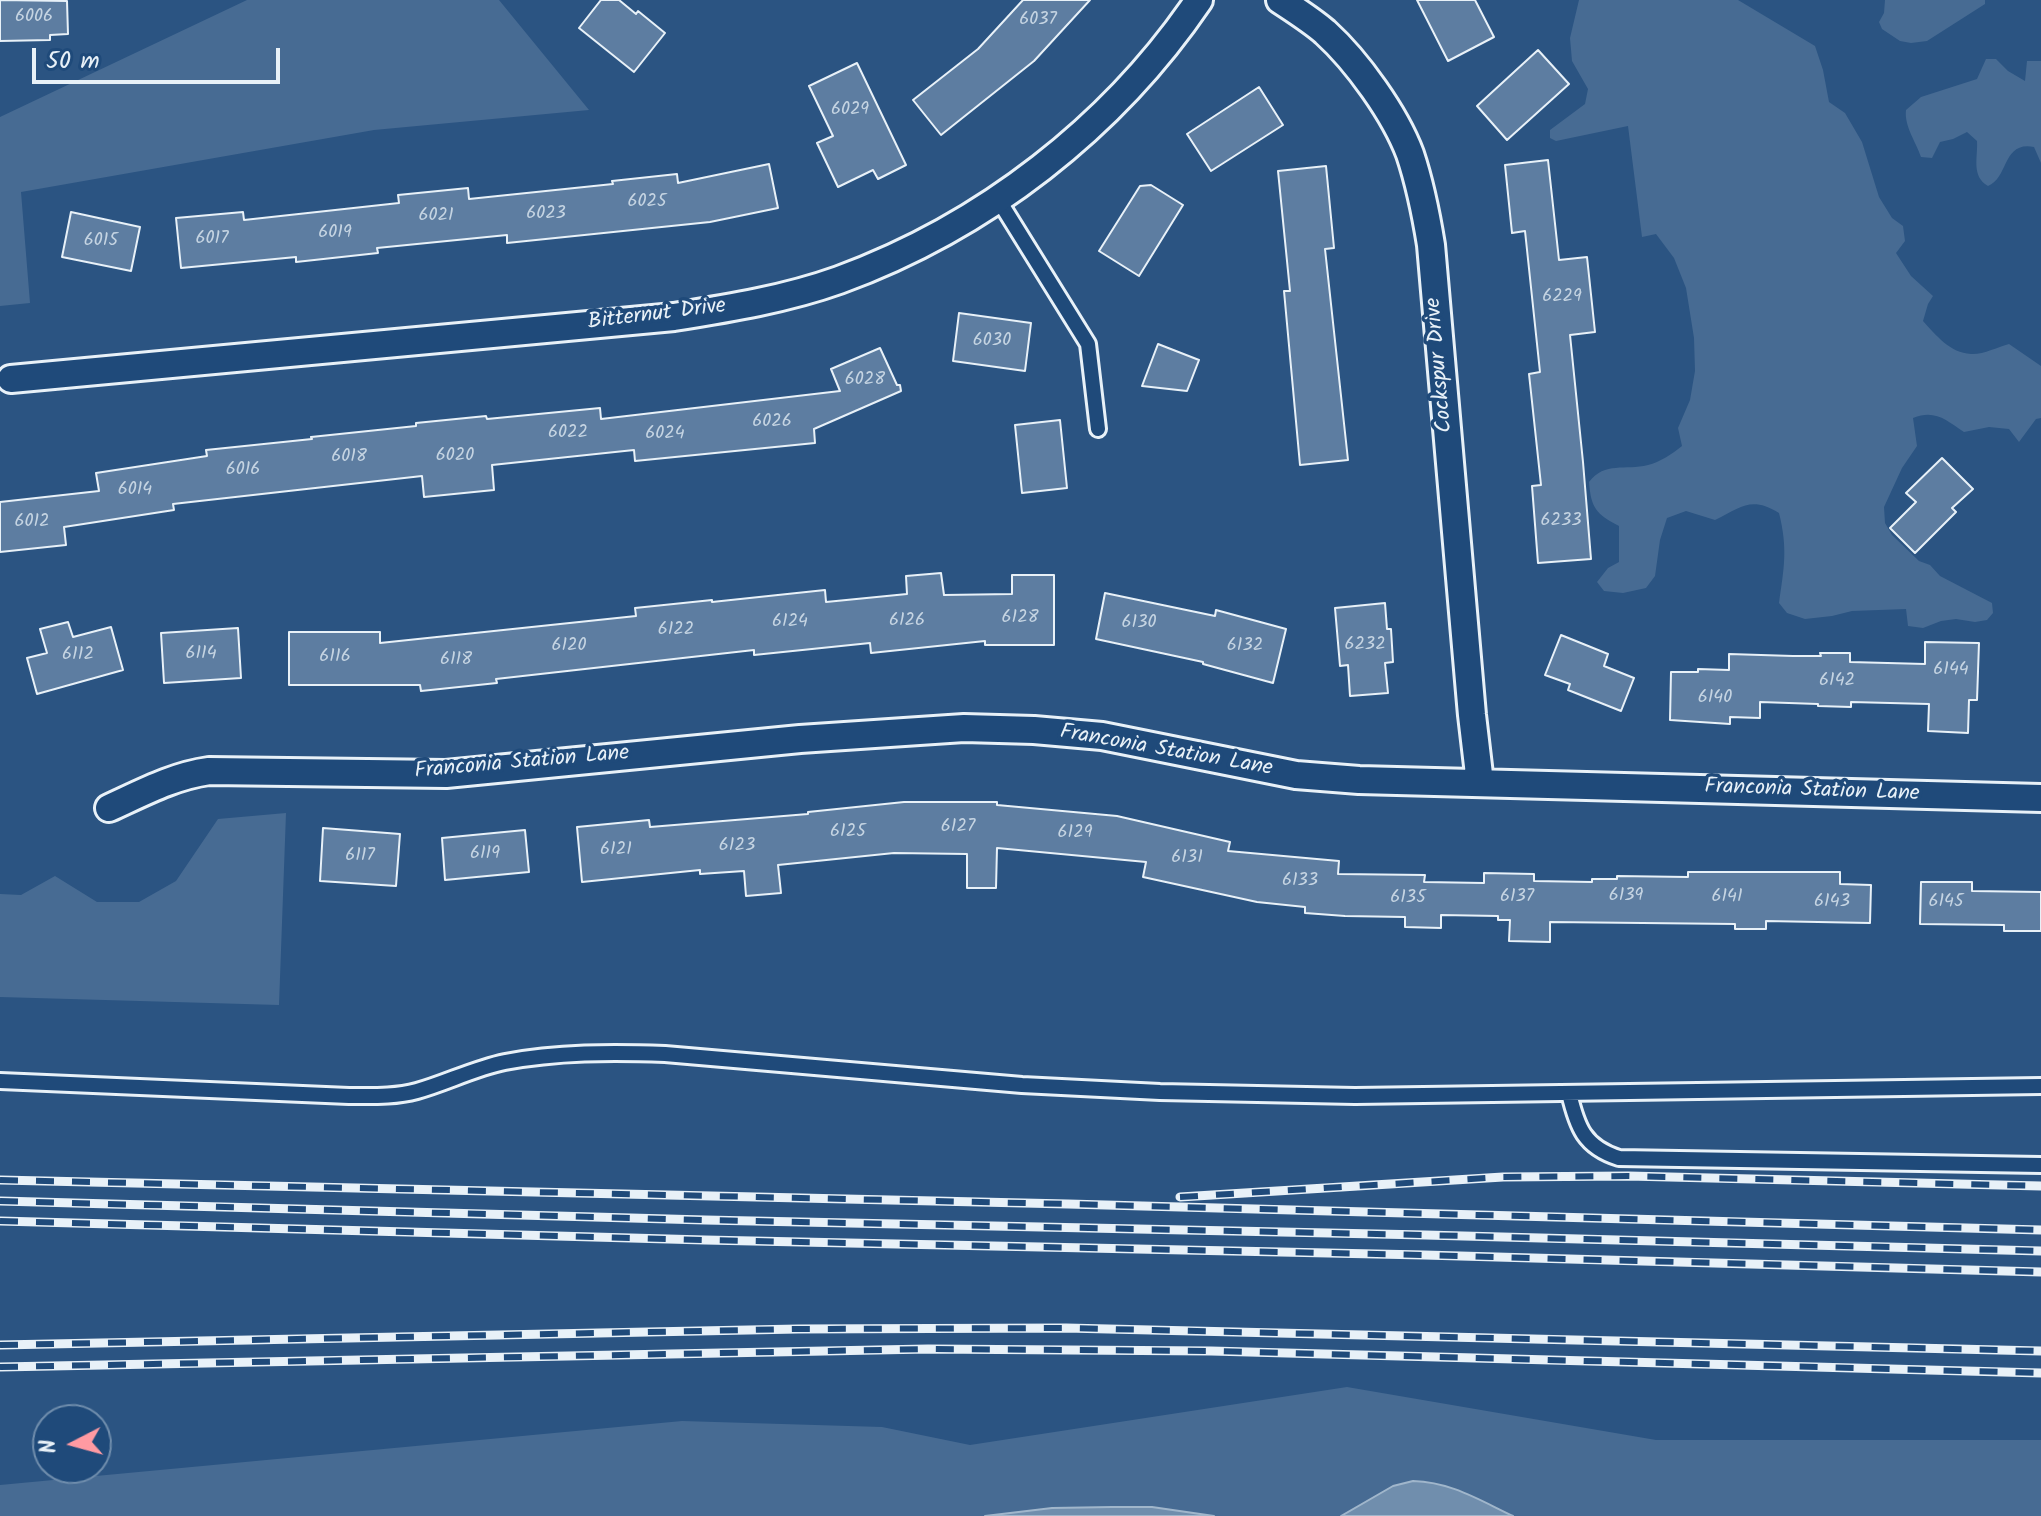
<!DOCTYPE html>
<html>
<head>
<meta charset="utf-8">
<style>
	body { margin:0 }
	#map { position:relative; width:2041px; height:1516px; overflow:hidden; background:#2b5482; font-family:Kalam,sans-serif }
	canvas { display:block }
	.north { position:absolute; left:32px; top:1404px; width:80px; height:80px; box-sizing:border-box; background:#1f4a7a; border:2px solid #6f8dac; border-radius:50%; rotate:264deg; font-size:22px; font-weight:700; line-height:32px; text-align:center; color:#e8f1f8 }
	.north::after { content:''; display:block; margin:auto; width:28px; height:36px; background:#ff9aa2; clip-path:polygon(50% 0,100% 100%,50% 72%,0 100%) }
	.scale { position:absolute; left:32px; top:48px; width:248px; height:36px; box-sizing:border-box; border:4px solid #e8f1f8; border-top:0; padding-left:10px; font-size:24px; line-height:28px; white-space:nowrap; color:#e8f1f8; -webkit-text-stroke:6px #1f4a7a; paint-order:stroke }
</style>
</head>
<body>
<div id="map">
<canvas width="2041" height="1516"></canvas>
<div class="north">N</div>
<div class="scale">50 m</div>
</div>
<script>
const c = document.querySelector('canvas').getContext('2d');
c.lineJoin = 'round';
function paint(path, color) {
  c.fillStyle = color;
  c.fill(path, 'evenodd');
}
function strokePath(path, color, width, dash) {
  c.strokeStyle = color;
  c.lineWidth = width;
  c.lineCap = dash ? 'butt' : 'round';
  c.setLineDash(dash || []);
  c.stroke(path);
}
function drawText(font, color, halo, rows, align = 'center') {
  c.font = font + ' Kalam,sans-serif';
  c.lineWidth = 7;
  c.setLineDash([]);
  c.textBaseline = 'middle';
  c.strokeStyle = halo;
  c.fillStyle = color;
  for (const [text, x, y, turn = 0] of rows) {
    c.save();
    c.translate(x, y);
    c.rotate((+turn || 0) * Math.PI / 180);
    c.textAlign = isNaN(turn) ? turn : align;
    if (halo) c.strokeText(text, 0, 0);
    c.fillText(text, 0, 0);
    c.restore();
  }
}
const green = new Path2D(`
	M247,0H499L589,110L374,130L21,192L30,303L0,306V117Z
	M1579,0H1738L1815,46L1823,70L1829,102L1845,113L1862,142L1879,197L1892,218L1903,226L1905,241L1896,253L1911,276L1933,296L1928,304L1923,321C1936,335 1950,353 1971,354C1982,355 1998,347 2009,344L2041,366V418L2036,419L2019,442L2009,429L1989,427L1964,432C1946,420 1935,409 1913,418L1917,446L1902,468L1884,507L1885,523L1892,535L1919,561L1930,565L1940,576L1992,603L1993,613L1987,620L1975,622L1956,619L1941,621L1923,628L1908,626L1906,609L1852,611L1832,616L1805,619L1787,613L1779,603C1784,568 1788,549 1779,513C1751,496 1742,507 1715,520L1686,511L1667,518L1660,540L1655,576L1646,588L1623,593L1604,591L1597,582L1608,568L1619,562V526C1596,514 1591,508 1589,482C1605,461 1625,471 1648,465C1660,462 1672,454 1682,446L1678,428L1690,400L1695,371L1694,338L1686,288L1674,258L1656,234L1642,237L1628,126L1556,141L1550,138V130L1585,104L1588,89L1572,61L1570,38Z
	M1885,0H1985V4L1927,41L1911,43L1900,41L1882,29L1879,22L1884,13Z
	M1986,59H1996L2008,71L2025,81L2027,61H2041V163L2034,147C2002,141 2009,178 1988,186C1971,176 1978,158 1977,141L1967,132L1953,139L1940,142L1932,158L1921,157C1916,142 1904,126 1906,110L1921,97L1977,79Z
	M286,813L279,1005L0,997V894L21,895L55,876L97,902H139L176,881L218,819Z
	M1347,1387L1656,1440H2041V1516H0V1485L682,1421L882,1427L970,1445Z`);
const water = new Path2D(`
	M1413,1481C1451,1482 1479,1500 1513,1516H1341L1393,1486Z
	M1112,1507H1152L1214,1516H985L1052,1508Z`);
const building = new Path2D(`
	M0,0L67,1L68,34L50,35V40L0,41Z
	M601,0H619L636,14L638,11L665,33L634,72L579,28Z
	M1023,0H1090L1034,61L941,135L913,100L978,49Z
	M1417,0H1475L1494,37L1448,61Z
	M1538,50L1569,84L1507,140L1477,106Z
	M857,63L906,165L878,179L873,170L838,187L817,143L833,136L809,86Z
	M1259,87L1283,125L1211,171L1187,134Z
	M1548,160L1559,260L1587,257L1595,332L1570,335L1583,462L1591,559L1538,563L1532,486L1541,485L1529,374L1540,372L1525,231L1512,233L1505,165Z
	M769,164L778,208L710,222L507,243V235L377,248L378,253L296,262V257L181,268L176,218L243,212L244,220L399,203L398,195L468,188L469,199L613,184L612,181L677,174L678,183Z
	M1326,166L1334,248L1325,249L1348,460L1300,465L1284,291H1290L1278,171Z
	M1151,185L1183,205L1139,276L1099,251L1140,186Z
	M71,212L140,227L131,271L62,257Z
	M959,313L1031,323L1025,371L953,361Z
	M1158,344L1199,360L1187,391L1142,386Z
	M880,348L897,385H900L901,391L814,429L815,443L635,461L634,450L492,465L494,490L424,497L422,476L173,504L174,510L64,527L66,545L0,552V502L99,491L96,473L207,456L206,450L312,439L311,437L416,426V423L486,416L487,419L600,408L601,419L840,391L831,369Z
	M1060,420L1067,488L1022,493L1015,425Z
	M1942,458L1973,489L1952,508L1956,512L1915,553L1890,528L1916,502L1906,493Z
	M941,573L944,595L1012,594V575H1054V645H985V641L871,653L870,643L754,655V650L496,679L497,683L421,691L420,685H289V632H380V643L636,616L635,608L712,600V602L825,590L826,602L907,594L906,576Z
	M1105,593L1215,616L1216,610L1286,629L1273,683L1203,664V662L1096,639Z
	M1385,603L1387,629H1391L1393,662L1385,663L1388,693L1350,696L1348,665L1340,666L1335,608Z
	M68,622L73,637L111,627L123,670L37,694L27,658L47,653L40,629Z
	M238,628L241,678L164,683L161,633Z
	M1561,635L1608,654L1604,666L1634,678L1621,711L1568,690L1570,684L1545,675Z
	M1925,642L1979,643L1977,700H1969L1968,733L1928,731L1929,704L1851,702V707L1818,706V704L1760,702V718L1730,717V724L1670,720L1671,672H1698V669L1729,670V654L1793,656H1821L1820,653H1850V662L1925,664Z
	M904,802H997V805L1117,816L1230,842L1228,851L1339,861L1338,874L1425,875L1424,882L1484,883V873L1534,874V881L1592,882V879H1617V876L1688,877V872H1840V884L1871,885L1870,923L1766,921V929H1735V924L1550,922V942L1509,941L1510,920H1498V916L1441,915V928L1405,927V917L1345,916L1305,913V907L1257,902L1143,877L1146,862L997,848L996,888H967V854L894,853L778,865L781,893L746,896L744,871L700,874V870L582,882L577,827L649,820L650,827L808,814V812Z
	M323,828L400,834L396,886L320,881Z
	M525,830L529,872L445,880L442,838Z
	M1921,882H1972V891L2041,892V931H2004V925L1920,924Z`);
const service = new Path2D(`
	M998,199L1088,344L1098,429
	M0,1081L349,1096C372,1096 395,1097 417,1091C446,1083 475,1068 505,1062C557,1052 612,1052 665,1054L1022,1085L1160,1092L1355,1096L2041,1086
	M1569,1093C1577,1127 1584,1147 1619,1158L2041,1165`);
const minor = new Path2D(`
	M1280,0C1295,10 1311,20 1325,32C1357,61 1395,114 1410,154C1420,184 1426,214 1431,245L1472,715L1480,783
	M11,379L674,317C730,308 786,299 839,280C984,227 1113,127 1199,0
	M109,808C142,793 173,776 209,771L446,774L800,739L964,728L1034,730L1102,736L1296,775L1359,780L2041,798`);
const rail = new Path2D(`
	M0,1180L1068,1204L2041,1230
	M1180,1197L1503,1177L1628,1176L2041,1186
	M0,1201L705,1220L1425,1235L2041,1251
	M0,1221L705,1240L1424,1255L2041,1272
	M0,1345L798,1329L1066,1328L2041,1351
	M0,1367L928,1349L1211,1351L2041,1373`);
const numberNames = [
	["6006",34,18],
	["6037",1038,21],
	["6029",850,111],
	["6025",647,203],
	["6023",546,215],
	["6021",436,217],
	["6019",335,234],
	["6017",212,240],
	["6015",101,242],
	["6229",1562,298],
	["6030",992,342],
	["6028",865,381],
	["6026",772,423],
	["6022",568,434],
	["6024",665,435],
	["6020",455,457],
	["6018",349,458],
	["6016",243,471],
	["6014",135,491],
	["6233",1561,522],
	["6012",32,523],
	["6128",1020,619],
	["6126",907,622],
	["6124",790,623],
	["6130",1139,624],
	["6122",676,631],
	["6232",1365,646],
	["6120",569,647],
	["6132",1245,647],
	["6114",201,655],
	["6112",78,656],
	["6116",335,658],
	["6118",456,661],
	["6144",1951,671],
	["6142",1837,682],
	["6140",1715,699],
	["6127",958,828],
	["6125",848,833],
	["6129",1075,834],
	["6123",737,847],
	["6121",616,851],
	["6119",485,855],
	["6117",360,857],
	["6131",1187,859],
	["6133",1300,882],
	["6139",1626,897],
	["6137",1517,898],
	["6141",1727,898],
	["6135",1408,899],
	["6143",1832,903],
	["6145",1946,903]
];
const streetNames = [
	["Bitternut Drive",657,316,-7],
	["Cockspur Drive",1441,365,-95],
	["Franconia Station Lane",1166,752,10],
	["Franconia Station Lane",522,764,-5],
	["Franconia Station Lane",1812,792,2]
];
paint(green, '#476b93');
paint(water, '#708ead');
strokePath(water, '#a0b6cb', 2);
paint(building, '#5d7da1');
strokePath(building, '#e8f1f8', 2);
strokePath(service, '#e8f1f8', 20);
strokePath(minor, '#e8f1f8', 32);
strokePath(service, '#1f4a7a', 14);
strokePath(minor, '#1f4a7a', 26);
strokePath(rail, '#e8f1f8', 9);
strokePath(rail, '#1f4a7a', 6, [18]);
drawText('18px', '#c5d4e2', null, numberNames);
drawText('22px', '#e8f1f8', '#1f4a7a', streetNames);
</script>
</body>
</html>
